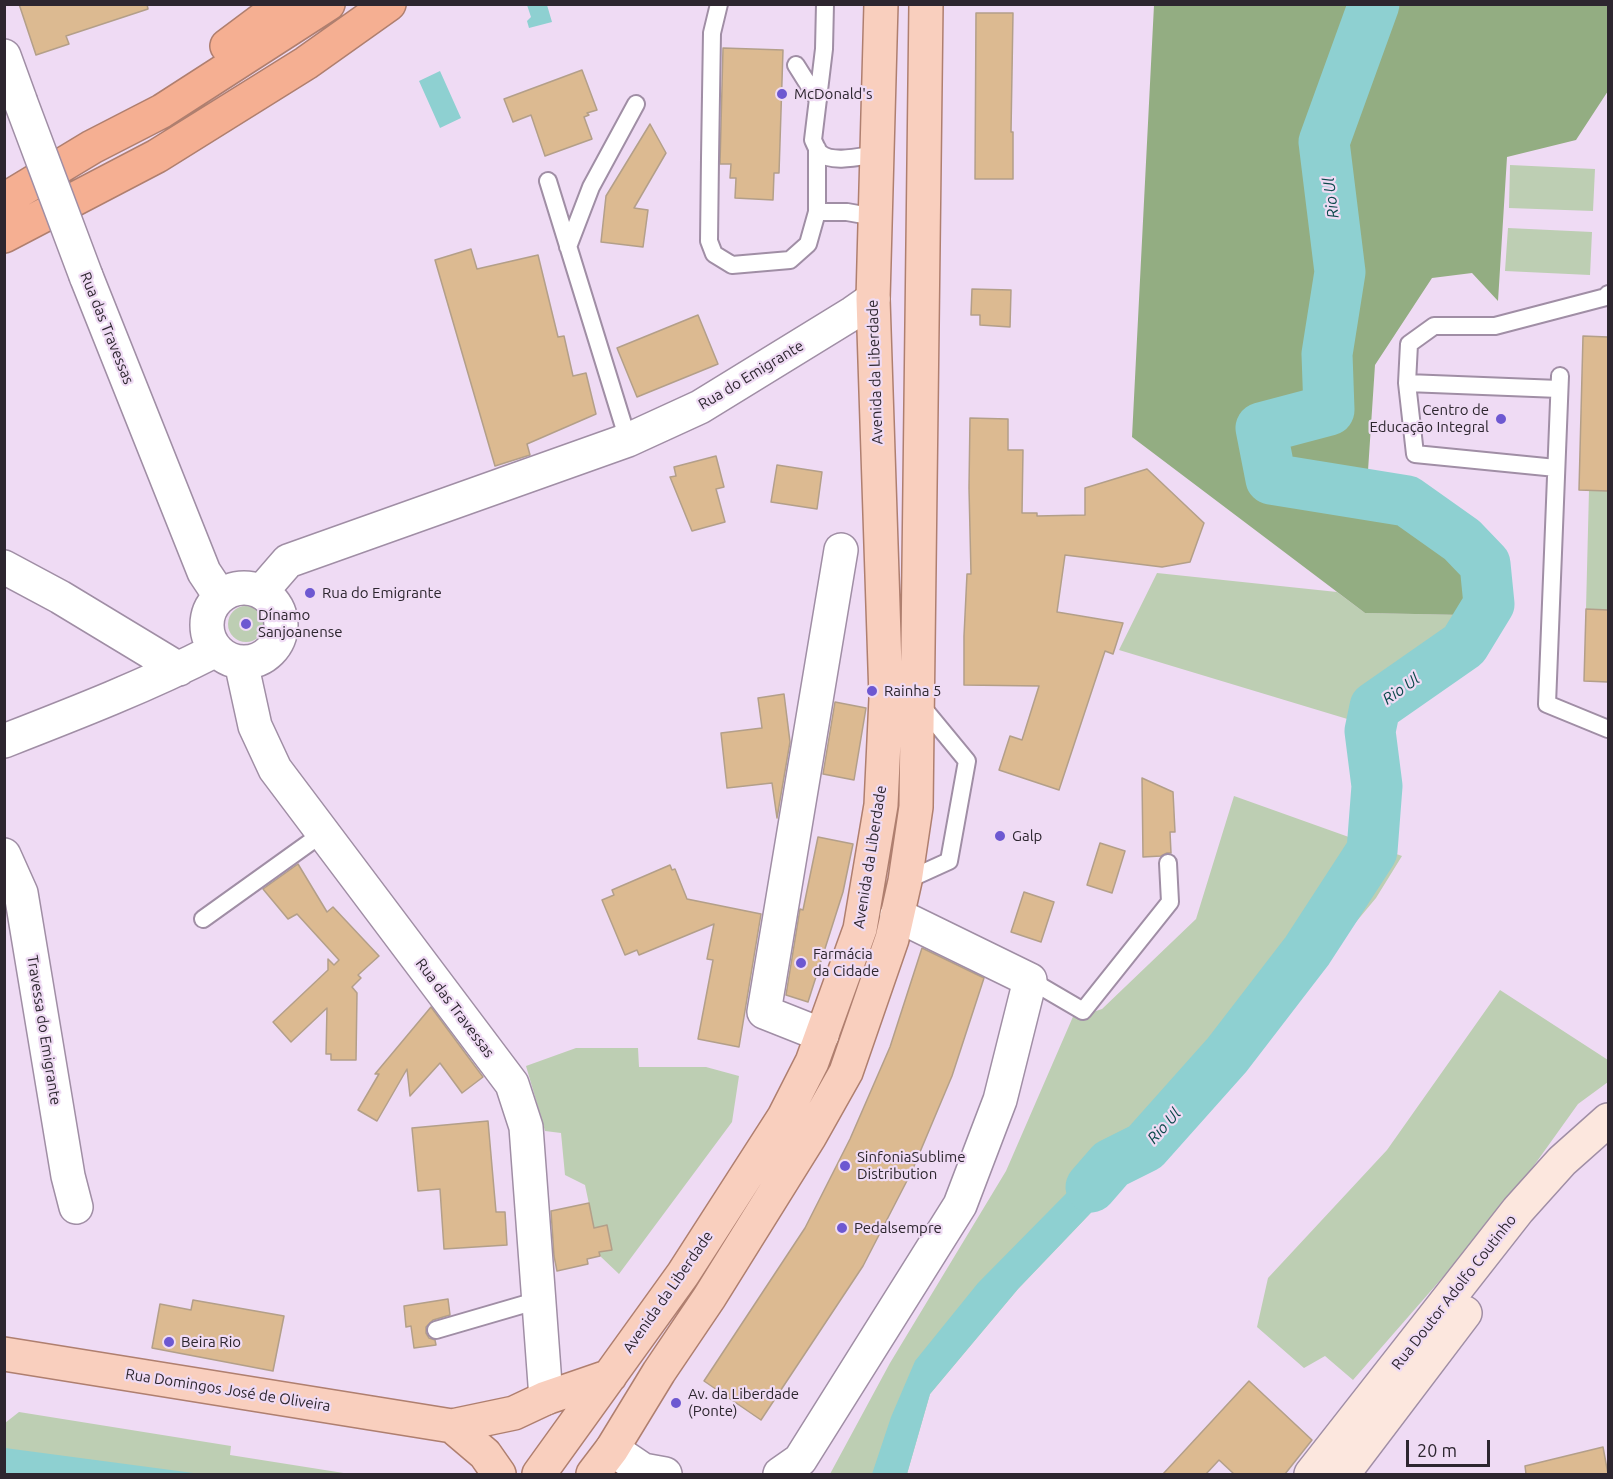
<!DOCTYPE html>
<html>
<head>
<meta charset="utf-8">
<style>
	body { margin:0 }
	#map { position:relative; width:1613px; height:1479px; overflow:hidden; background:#efdbf4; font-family:Ubuntu,sans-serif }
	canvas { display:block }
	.frame { position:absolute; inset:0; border:6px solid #2d262f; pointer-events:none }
	.scale { position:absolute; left:1406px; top:1440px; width:84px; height:27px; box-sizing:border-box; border:3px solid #2d262f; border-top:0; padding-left:8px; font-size:18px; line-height:21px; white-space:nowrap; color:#2d262f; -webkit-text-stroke:4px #efdbf4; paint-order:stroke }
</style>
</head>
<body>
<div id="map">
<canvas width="1613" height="1479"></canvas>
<div class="frame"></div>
<div class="scale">20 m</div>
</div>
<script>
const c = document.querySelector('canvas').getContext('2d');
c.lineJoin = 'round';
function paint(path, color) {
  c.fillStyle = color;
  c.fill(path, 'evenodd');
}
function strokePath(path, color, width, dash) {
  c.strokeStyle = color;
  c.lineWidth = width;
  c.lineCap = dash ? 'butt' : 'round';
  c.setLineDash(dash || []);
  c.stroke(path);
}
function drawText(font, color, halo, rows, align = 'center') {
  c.font = font + ' Ubuntu,sans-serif';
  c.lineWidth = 4.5;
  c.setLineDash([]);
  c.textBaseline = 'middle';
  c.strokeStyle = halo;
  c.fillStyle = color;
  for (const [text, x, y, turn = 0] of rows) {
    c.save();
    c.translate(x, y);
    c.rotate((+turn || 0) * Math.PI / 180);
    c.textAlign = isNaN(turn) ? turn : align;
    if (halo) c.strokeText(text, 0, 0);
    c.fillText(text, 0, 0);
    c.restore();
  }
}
const green = new Path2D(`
	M1510,165L1595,169L1593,211L1509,208Z
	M1508,228L1592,232L1590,275L1505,271Z
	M1589,490L1608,491V610L1586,609Z
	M1157,573L1337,592L1365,613L1464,615L1467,629L1367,694L1354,721L1119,650Z
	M228 624a18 18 0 1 1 36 0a18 18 0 1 1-36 0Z
	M1234,796L1402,856L1376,898L1306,982L1150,1151L1018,1289L930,1394L907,1474H830L890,1363L1006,1171L1075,1012L1090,1013L1102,1009L1196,919Z
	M1500,990L1608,1060V1082L1578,1104L1505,1206L1353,1380L1325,1356L1304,1368L1257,1327L1268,1278L1387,1150Z
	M576,1048H638L639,1067H706L739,1076L732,1122L619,1274L600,1256L599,1252L612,1249L607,1226L594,1228L585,1185L565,1175L561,1133L545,1131L526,1066Z
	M19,1412L231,1446L230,1455L350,1474H5V1423Z`);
const forest = new Path2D(`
	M1154,5H1608V91L1576,140L1507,157L1498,301L1472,273L1432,278L1375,365L1365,516L1464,522L1481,581L1464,615L1365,613L1132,437Z`);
const water = new Path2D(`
	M527,5H547L552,22L529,28L527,21L531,17Z
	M440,71L461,118L440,128L419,81Z
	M1117,1142L1145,1147L1150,1151L1018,1289L930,1394L907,1474H872L891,1417L915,1361L978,1283Z
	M5,1448L201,1474H5Z`);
const river = new Path2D(`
	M1091,1187L1111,1164L1145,1147L1227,1055L1307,951L1372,851L1377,786L1370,731L1375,707L1464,645L1489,604L1485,564L1462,540L1407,501L1271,479L1261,428L1329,410L1327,354L1340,272L1324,142L1374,4`);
const building = new Path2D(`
	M19,4H147L148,9L66,36L69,44L36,55Z
	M976,13H1013L1011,132H1013V179H975Z
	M723,48L783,50L779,173H774L773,200L735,198L736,178H730L731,164H720Z
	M582,70L597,110L587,113L589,115L584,117L592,139L545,156L531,115L513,122L504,99Z
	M650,124L666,153L634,208L648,210L643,247L601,242L606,196Z
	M471,249L477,269L538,255L558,337L564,336L573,376L586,373L596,414L527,444L530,455L495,466L435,260Z
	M972,289L1011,290L1010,327L980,325V315H971Z
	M698,315L718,364L637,397L617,348Z
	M1583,336L1608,337V491L1579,490Z
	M970,418L1008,419V450H1023L1022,513H1037V516L1085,515V488L1147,469L1204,523L1190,562L1162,567L1065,555L1057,612L1123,623L1113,654L1105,651L1059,790L999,770L1010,736L1022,740L1039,686L964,685V636L967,574H971L969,488Z
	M716,456L724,487L716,489L725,522L692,531L670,477L676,476L674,467Z
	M777,465L822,472L817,509L771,502Z
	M1586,609L1608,610V682L1584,681Z
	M784,694L790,742L777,818L772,783L727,788L721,733L762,728L758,698Z
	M835,702L866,708L854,780L823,774Z
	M1142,778L1173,792L1175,832H1170L1171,853H1167L1161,856L1143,857Z
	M818,837L853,844L843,892L808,1002L786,995L800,909L803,910Z
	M1100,843L1125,851L1112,893L1087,885Z
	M298,864L327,912L333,907L379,956L358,975L361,978L352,987L357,993L356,1060H331V1054H326L327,1008L291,1042L273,1022L328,970V959L334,965L339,960L297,914L288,919L263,889Z
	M670,865L672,870L675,869L687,899L761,914L739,1047L698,1039L713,960L707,959L714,924L639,955L637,950L625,955L602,900L614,895L612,890Z
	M1024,892L1054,902L1041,942L1011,932Z
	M922,948L984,978L952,1076L912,1171L863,1266L761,1420L704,1381L805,1228L850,1139L890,1047Z
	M431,1007L483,1077L462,1093L440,1063L410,1096L407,1069L377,1121L358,1110L379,1074H375Z
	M488,1121L496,1212H505L507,1245L444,1249L440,1189L418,1191L412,1128Z
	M589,1203L594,1228L607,1225L612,1250L599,1252L600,1256L587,1259L588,1264L557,1271L554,1256L551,1211Z
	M448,1299L450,1315L433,1320L426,1327V1333L429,1338L435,1340L436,1345L414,1348L411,1326L406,1327L404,1306Z
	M193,1300L284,1316L273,1371L152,1348L160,1304L191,1310Z
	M1249,1381L1312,1440L1285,1474H1234L1219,1460L1206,1474H1163Z
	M1603,1447L1608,1474H1526L1525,1466Z`);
const lane = new Path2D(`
	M719,4L712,33L710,158L709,241L714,254L732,265L790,260L808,244L817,212H847L875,217
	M825,4L824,49L813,140C815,144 817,150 820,153C832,164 862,156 877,154
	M796,65L818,100
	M817,148V212
	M548,181L628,440
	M568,247L591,187L636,104
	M1560,376L1547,704L1608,729
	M1407,383L1409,344L1434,326H1495L1606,297L1608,294
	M1556,468L1415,454L1407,383L1559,389
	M905,881L949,861L967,761L920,704
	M203,919L323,833
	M1030,980L1083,1011L1170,902L1168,863
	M436,1330L539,1300`);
const street = new Path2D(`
	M4,56L20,100
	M86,276L204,572L220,596
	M4,567L60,597L179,669
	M207 625a37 37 0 1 1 74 0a37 37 0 1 1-74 0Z
	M262,591L288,561L628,440L700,407L853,313L873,299
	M241,662L255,726L275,769L512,1084L526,1127L546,1398
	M4,741C76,713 148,685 216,650
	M4,855L21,893L68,1176L76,1207
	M822,1035L764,1012L841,550
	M612,1449L643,1470L665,1474
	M780,1474L800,1460L960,1205L1000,1100L1030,980L897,915`);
const secondary = new Path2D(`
	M1311,1474L1518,1210L1562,1161L1608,1120
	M1343,1474L1465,1313`);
const primary = new Path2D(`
	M4,1354L452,1426L514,1413L546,1398L610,1376
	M452,1426L485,1454L499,1474
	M539,1474L683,1274L784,1117L812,1062L860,929L881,805L886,698L873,299L881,4
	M593,1474L612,1449L659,1372L709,1298L810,1136L846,1072L892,939L905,881L916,807L926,4`);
const highway = new Path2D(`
	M227,46L283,4
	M4,200L92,147L162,111L328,4
	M4,236L157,156L306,63L389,4`);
const streetBridge = new Path2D(`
	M20,100L86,276`);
const markers = [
	[782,94,6,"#6d58d1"],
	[1501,419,6,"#6d58d1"],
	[310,593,6,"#6d58d1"],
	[246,624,6,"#6d58d1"],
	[872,691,6,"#6d58d1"],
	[1000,836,6,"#6d58d1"],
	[801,963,6,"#6d58d1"],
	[845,1166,6,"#6d58d1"],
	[842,1228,6,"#6d58d1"],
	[169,1342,6,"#6d58d1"],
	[676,1403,6,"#6d58d1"]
];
const poiNames = [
	["McDonald's",794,94],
	["Centro de",1489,410,"right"],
	["Educação Integral",1489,427,"right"],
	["Rua do Emigrante",322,593],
	["Dínamo",258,615],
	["Sanjoanense",258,632],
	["Rainha 5",884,691],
	["Galp",1012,836],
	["Farmácia",813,954],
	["da Cidade",813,971],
	["SinfoniaSublime",857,1157],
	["Distribution",857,1174],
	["Pedalsempre",854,1228],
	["Beira Rio",181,1342],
	["Av. da Liberdade",688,1394],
	["(Ponte)",688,1411]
];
const streetNames = [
	["Rua das Travessas",107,328,68],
	["Avenida da Liberdade",875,372,-92],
	["Rua do Emigrante",751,375,-31],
	["Avenida da Liberdade",870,857,-81],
	["Rua das Travessas",455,1008,53],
	["Travessa do Emigrante",44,1030,81],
	["Avenida da Liberdade",668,1292,-55],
	["Rua Doutor Adolfo Coutinho",1454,1292,-52],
	["Rua Domingos José de Oliveira",228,1390,9]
];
const waterNames = [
	["Rio Ul",1331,198,-97],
	["Rio Ul",1401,689,-35],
	["Rio Ul",1164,1126,-48]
];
paint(green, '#bdceb3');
paint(forest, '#93ad82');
paint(water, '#8ed0d1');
strokePath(river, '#8ed0d1', 51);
paint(building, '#dcba91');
strokePath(building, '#b39f89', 1.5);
strokePath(lane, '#a08ea5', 20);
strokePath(street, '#a08ea5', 36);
strokePath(secondary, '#a08ea5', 36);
strokePath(primary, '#af7f6f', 36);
strokePath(highway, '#af7f6f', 36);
strokePath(lane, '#fff', 16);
strokePath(street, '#fff', 33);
strokePath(secondary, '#fce7de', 33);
strokePath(primary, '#f9cfbe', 33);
strokePath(highway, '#f5af92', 33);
strokePath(streetBridge, '#a08ea5', 36, []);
strokePath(streetBridge, '#fff', 33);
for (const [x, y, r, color] of markers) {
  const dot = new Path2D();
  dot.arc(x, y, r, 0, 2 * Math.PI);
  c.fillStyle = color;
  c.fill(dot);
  strokePath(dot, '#efdbf4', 2);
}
drawText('15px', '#2d262f', '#efdbf4', poiNames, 'left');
drawText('15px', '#2d262f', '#efdbf4', streetNames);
drawText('italic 16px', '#0c494b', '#efdbf4', waterNames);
</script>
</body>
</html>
